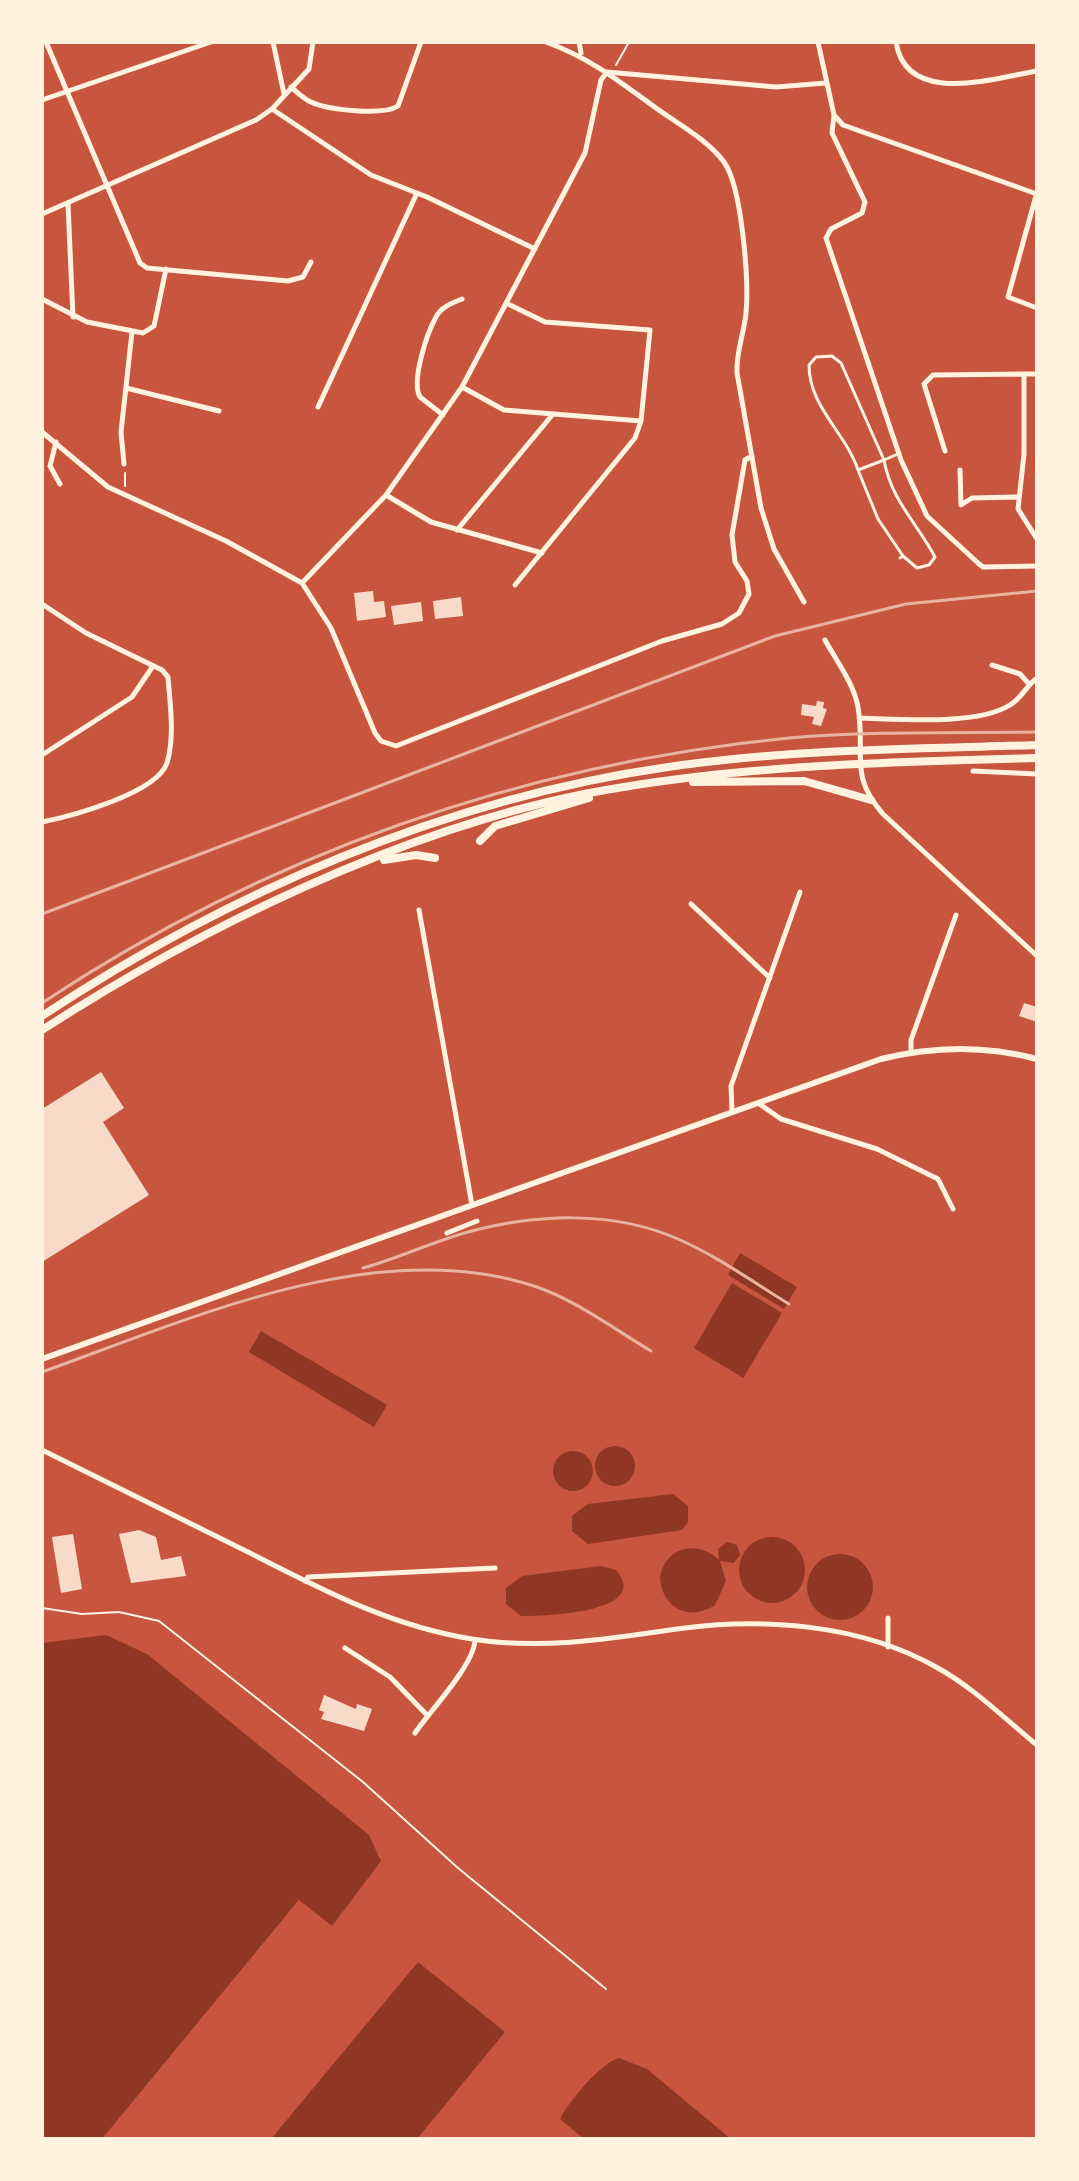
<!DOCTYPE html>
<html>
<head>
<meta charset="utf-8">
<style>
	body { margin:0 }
	#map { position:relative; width:1079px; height:2181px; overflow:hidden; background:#c8553d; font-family:"Libre Baskerville",serif }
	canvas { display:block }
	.frame { position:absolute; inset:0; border:44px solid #fff3e0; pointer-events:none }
</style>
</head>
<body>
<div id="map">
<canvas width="1079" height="2181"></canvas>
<div class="frame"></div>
</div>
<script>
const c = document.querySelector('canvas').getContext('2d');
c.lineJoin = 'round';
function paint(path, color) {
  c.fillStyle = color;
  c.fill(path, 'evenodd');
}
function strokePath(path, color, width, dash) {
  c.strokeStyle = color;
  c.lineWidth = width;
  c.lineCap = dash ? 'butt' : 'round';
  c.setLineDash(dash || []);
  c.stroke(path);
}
const water = new Path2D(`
	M740,1253L797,1287L784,1309L728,1275Z
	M732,1283L782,1313L743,1378L694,1348Z
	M261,1331L387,1405L374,1427L249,1352Z
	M595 1466a20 20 0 1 1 40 0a20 20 0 1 1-40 0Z
	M553 1471a20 20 0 1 1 40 0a20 20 0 1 1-40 0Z
	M673,1494L688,1506V1522L682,1530L588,1544L572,1531V1516L588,1504Z
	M739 1570a33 33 0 1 1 66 0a33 33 0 1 1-66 0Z
	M727,1542L737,1545L740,1555L734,1563L720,1561L726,1581L715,1605C690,1622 662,1608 660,1578C665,1547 697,1539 719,1560L718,1549Z
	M807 1587a33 33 0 1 1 66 0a33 33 0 1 1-66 0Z
	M601,1566L616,1570C653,1613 543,1616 521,1616L506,1604V1588L522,1576Z
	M106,1635L147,1654L369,1835L381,1861L332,1926L298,1901L102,2139H42V1643Z
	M418,1962L505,2032L417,2139H271Z
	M619,2058L647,2069L731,2139H584L560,2119C568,2102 603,2061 619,2058Z`);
const pier = new Path2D(`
	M299,1900L332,1926L329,1929L299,1906L107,2139H102Z`);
const building = new Path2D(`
	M373,591L374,602L384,601L386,617L357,621L354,593Z
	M461,597L463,616L435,619L433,601Z
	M421,602L423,621L394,625L391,606Z
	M817,701L824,702L823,708L827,709L821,726L812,724L814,717L801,715L802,704L816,706Z
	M1024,1003L1037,1007V1022L1019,1016Z
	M101,1072L124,1108L103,1122L149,1195L42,1262V1109Z
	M139,1530L156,1537L161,1560L181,1556L186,1576L131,1583L119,1534Z
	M73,1534L82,1589L61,1593L52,1537Z
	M324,1695L356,1709L357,1704L372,1709L364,1731L321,1719L324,1712L319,1710Z`);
const path = new Path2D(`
	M616,65L629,42
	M125,473V486`);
const service = new Path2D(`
	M42,1608L82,1614L119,1612L159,1621L363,1782L458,1868L606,1989`);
const pedestrian = new Path2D(`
	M900,453L884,460C891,500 917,523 935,557L929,565L917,568L903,556L900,558
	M858,470C846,433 809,407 809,365L816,357L832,356L841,363L884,460L858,470L878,519L903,556`);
const minor = new Path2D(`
	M46,42L140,263L147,268L288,281L303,277L311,262
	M273,42L284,94
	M546,42C590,58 619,81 656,108C678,124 708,140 724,162C742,187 749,281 746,313C744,334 736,351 737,373L761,508L774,549L804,602
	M579,42L581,53
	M818,42L834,115L832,133L865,202L862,213L831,229L826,238L901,460L927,516L978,563L983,567L1037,566
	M896,42C906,107 995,78 1037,71
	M291,87C297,92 304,99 311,102C328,110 383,116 398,106L421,42
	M42,100L211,42
	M272,109L371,175L427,197L535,249
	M834,115L843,125L1037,194
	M1037,192L1008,297L1037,308
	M68,204L73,317
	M42,214L256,120L272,109L309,69L313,42
	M42,299L87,322L143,333L154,326L166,269
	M506,303L545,322L650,330L641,421L635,438L515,585
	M1024,374H1037
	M462,387L504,410L641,421
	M126,388L219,411
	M318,407L417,193
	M443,415L420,397C411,381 427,333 436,317C441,307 452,303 462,299
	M42,432L108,487L226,541L302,583L331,628L375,733L381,741L396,746L662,641L722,624L739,613L749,594L747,581L735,562L732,535L745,460L752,456
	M56,442L50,466L60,484
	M945,451L924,384L933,375L1024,374V454L1018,509L1037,539
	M124,464L121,432L132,332
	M960,470L961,505L972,498L1017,497
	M386,495L431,522L542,553
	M457,530L553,414
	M302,583L386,495L462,387L585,153L601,80L607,72L776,87L826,83
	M42,604L86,633L162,670L168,677C170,704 175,736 167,763C157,793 72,816 42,822
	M825,640C836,660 854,684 858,707C866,754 848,774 883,814L1037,956
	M992,665L1020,674L1029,684
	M859,718C898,719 977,726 1010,705C1021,699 1026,686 1037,678
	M42,755L132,697L153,666
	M973,771L1037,774
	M691,904L770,978
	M419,910L472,1205
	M911,1052V1040L956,915
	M758,1103L781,1119L877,1149L938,1179L953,1209
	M732,1111L731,1086L800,892
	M447,1233L477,1221
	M42,1450C111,1484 179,1518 248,1552C321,1589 390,1626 472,1639C541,1650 609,1639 677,1629C762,1617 860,1624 936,1667C973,1687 1005,1719 1037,1745
	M305,1581L308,1577L495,1568
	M888,1647V1618
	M345,1648L390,1677L427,1715
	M415,1733C430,1711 474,1665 475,1640`);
const tertiary = new Path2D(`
	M42,1359L881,1059C933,1046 985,1045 1037,1059`);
const trunk = new Path2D(`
	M693,782L804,781L871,800
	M480,841L495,826L589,798
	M384,860L416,855L435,858
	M42,1016C229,892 445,799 668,767C789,749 915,749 1037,745
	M42,1030C200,928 399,831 584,794C733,765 886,762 1037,758`);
const rail = new Path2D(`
	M42,914L775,636L906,604L1037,591
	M42,1003C265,855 523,764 789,738C871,731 955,733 1037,732
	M363,1268C399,1258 432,1242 468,1232C536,1214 612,1210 678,1239C717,1256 753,1282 789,1304
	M42,1372C190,1319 376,1234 534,1286C576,1300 614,1329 651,1351`);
paint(water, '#8f3625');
paint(pier, '#c8553d');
paint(building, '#f7dbc8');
strokePath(path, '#fff3e0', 2);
strokePath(service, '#fff3e0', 2);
strokePath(pedestrian, '#fff3e0', 3);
strokePath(minor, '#fff3e0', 5);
strokePath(tertiary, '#fff3e0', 6);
strokePath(trunk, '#fff3e0', 8);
strokePath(rail, '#e9b49f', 3);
</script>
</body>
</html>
